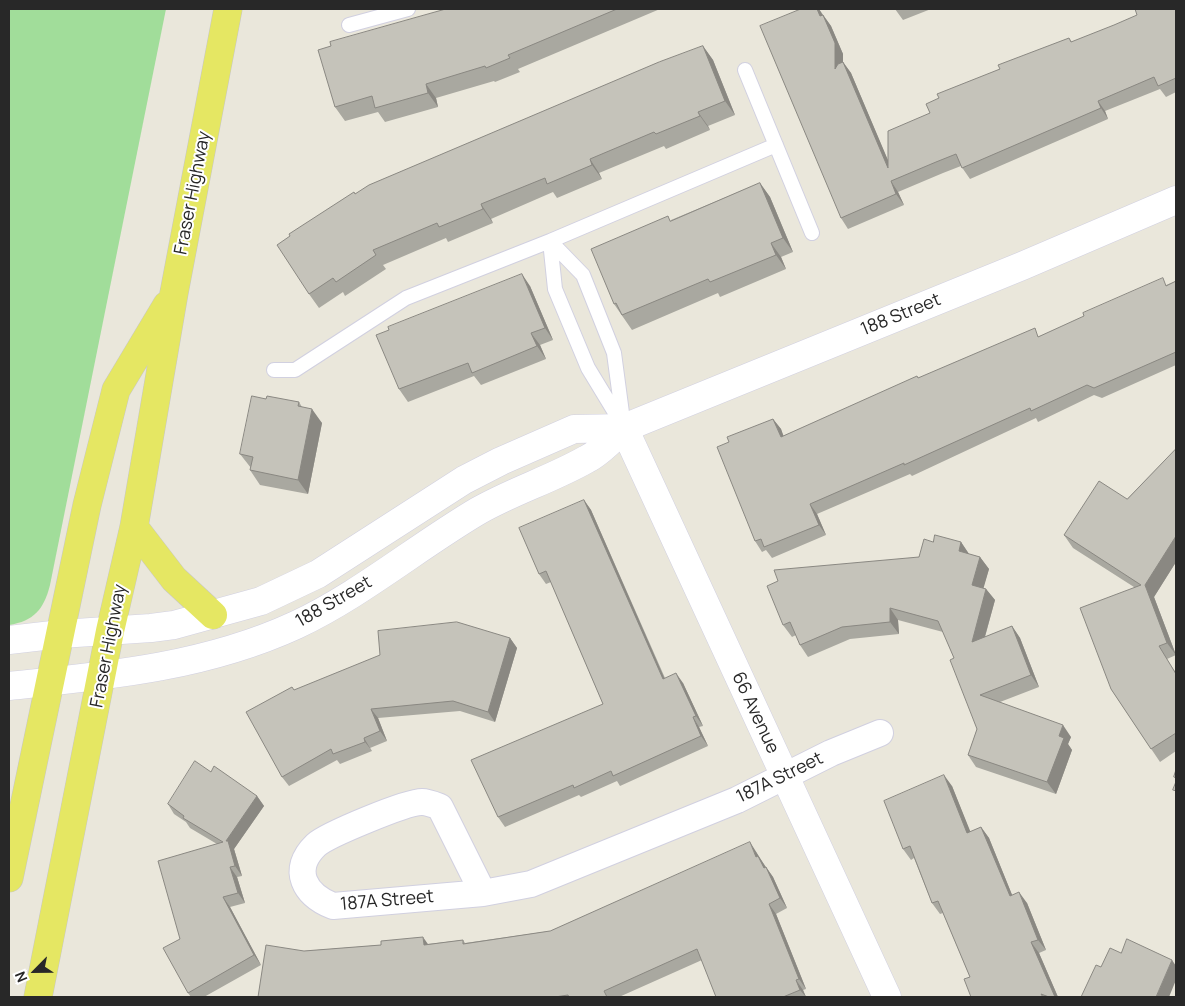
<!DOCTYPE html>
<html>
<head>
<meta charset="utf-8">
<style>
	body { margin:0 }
	#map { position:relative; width:1185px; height:1006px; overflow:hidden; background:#eae7db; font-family:Manrope,sans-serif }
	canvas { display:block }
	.frame { position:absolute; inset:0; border:10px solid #282828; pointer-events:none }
	.north { position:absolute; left:10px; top:946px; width:50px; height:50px; -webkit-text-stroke:4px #fff; paint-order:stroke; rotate:247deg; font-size:14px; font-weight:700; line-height:20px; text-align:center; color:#282828 }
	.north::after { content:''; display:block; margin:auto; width:18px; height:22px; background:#282828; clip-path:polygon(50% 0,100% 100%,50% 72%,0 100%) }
</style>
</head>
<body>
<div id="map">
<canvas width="1185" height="1006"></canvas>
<div class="frame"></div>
<div class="north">N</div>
</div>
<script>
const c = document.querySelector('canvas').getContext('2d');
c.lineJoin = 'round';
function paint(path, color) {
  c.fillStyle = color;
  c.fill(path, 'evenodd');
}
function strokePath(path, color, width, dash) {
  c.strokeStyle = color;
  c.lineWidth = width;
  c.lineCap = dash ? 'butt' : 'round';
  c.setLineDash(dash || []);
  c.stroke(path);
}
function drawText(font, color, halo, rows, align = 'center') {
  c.font = font + ' Manrope,sans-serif';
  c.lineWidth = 4;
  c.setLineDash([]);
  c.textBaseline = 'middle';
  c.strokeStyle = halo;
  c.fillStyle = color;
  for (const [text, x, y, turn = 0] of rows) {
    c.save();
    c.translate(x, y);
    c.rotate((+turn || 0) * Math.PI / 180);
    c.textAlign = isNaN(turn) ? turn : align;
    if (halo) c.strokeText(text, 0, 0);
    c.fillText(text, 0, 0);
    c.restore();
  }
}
const green = new Path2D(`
	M9,9H166L50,585C44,609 34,621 9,625Z`);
const service = new Path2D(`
	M349,25L408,9
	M745,70L812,233
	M550,241L583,275L614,353L624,428
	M550,241L555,289L588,368L622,424
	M274,370H295L406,298L550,241L776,145`);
const minor = new Path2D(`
	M483,893L440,807C435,805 428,802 422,802C406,802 327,835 316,845C290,870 305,895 333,906L483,893L531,884L737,800L831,753L880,733`);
const tertiary = new Path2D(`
	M624,428L887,997
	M9,640L61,634L151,628L174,625L261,601L318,574L464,480L501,461L574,429L624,428
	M9,686C106,676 205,667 296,625C360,595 417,547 478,511C513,491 552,479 587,459C601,452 613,438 624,428L1022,266L1176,200`);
const primary = new Path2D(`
	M134,527L174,579L213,615
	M9,878L87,505L116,390L167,305
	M38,997L110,631L134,527L174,293L228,9`);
const wall = new Path2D(`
	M446,9H660L518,69L520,72L495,82L494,81L436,98L438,107L385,122L378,112L345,121L335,107L331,46Z
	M801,9H819L831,26L843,54V62L851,73L888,161L930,113L939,98L1000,69L1069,38L1072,42L1176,9V92L1166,97L1160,89L1105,111L1108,119L970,179L961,166L943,173L898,192L904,205L848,229L841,218Z
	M895,9H931L903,20Z
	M703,46L713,60L735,115L708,126L710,130L666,149L664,146L599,173L602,179L557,198L553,192L491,219L493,223L448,242L446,238L383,265L386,269L345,296L343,292L319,308L309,294L355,194Z
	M760,183L770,197L793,252L781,257L786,269L720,297L718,293L632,330L614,304L671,220Z
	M1176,281V365L1102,398L1094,395L1038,422L1036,418L912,476L910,474L817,514L826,535L772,558L766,550L762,552L755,541L729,442L773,419L781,429L783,436L918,378L1040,336Z
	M530,286L553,340L540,345L546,359L481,385L474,376L408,402L399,389Z
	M266,399L299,402L302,407L322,423L308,494L260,485L250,470L251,468L240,454Z
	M1176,449V562L1154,597L1176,655L1167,659L1176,673V751L1160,762L1111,689L1134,587L1073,548L1064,535L1127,499Z
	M584,500L591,510L665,678L683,683L703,726L699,727L708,746L620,786L617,781L581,797L579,795L505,827L498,817L603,704L551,582L546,584L539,574Z
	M933,542H961L969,554L980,557L989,569L983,588L986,589L995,600L985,637L1012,626L1020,638L1039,687L1000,702L1071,737L1068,744L1072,750L1056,794L976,767L968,755L977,729L954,658L943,632L898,620L899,634L850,639L808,657L800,645L796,635L792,637L783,625L919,557Z
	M510,638L517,648L495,722L460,711L378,718L387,741L370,748L372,751L340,764L337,760L289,786L282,777L294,690Z
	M211,772L257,796L264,806L234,849L242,876L237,877L245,903L230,907L261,965L204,997H191L188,993L217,844L190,828L186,822L174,814L168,804Z
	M952,786L970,832L981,827L989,838L1012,895L1027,903L1046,950L1039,953L1058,997H971L970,977L943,913L940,914L932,903L914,858L911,860L903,849Z
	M756,852L759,857L773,877L787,908L776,914L806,989L803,990L806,997H716L702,960L619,997H258L304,951L381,945L428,944L463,940L465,943L550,931Z`);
const shadedWall = new Path2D(`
	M817,9H819L822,14L828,27L820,16Z
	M823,15L831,26L843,54V80L835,69Z
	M703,46L713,60L735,115L725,101Z
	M843,62L851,73L896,179L888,168Z
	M426,84L436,98L438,107L428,93Z
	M1098,101L1105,111L1108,119L1101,108Z
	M698,112L708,126L710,130L700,116Z
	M590,159L599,173L602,179L592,165Z
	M891,181L898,192L904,205L896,194Z
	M760,183L770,197L793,252L783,238Z
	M481,204L491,219L493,223L483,209Z
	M771,243L781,257L786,269L776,255Z
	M522,274L530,286L553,340L545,328Z
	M531,333L540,345L546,359L537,346Z
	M312,409L322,423L308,494L298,480Z
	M773,419L781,429L788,448L781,437Z
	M584,500L591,510L669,689L663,679Z
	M810,504L817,514L826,535L819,525Z
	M1176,536V562L1154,597L1176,655L1167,643L1145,585Z
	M961,542L969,554L959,551Z
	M980,557L989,569L981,597L972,585Z
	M986,589L995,600L980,654L972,642Z
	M890,608L898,620L899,634L890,622Z
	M1012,626L1020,638L1039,687L1031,675Z
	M510,638L517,648L495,722L488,712Z
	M676,673L683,683L703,726L696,716Z
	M371,709L378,718L387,741L380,731Z
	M693,717L699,727L708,746L701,736Z
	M1063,725L1071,737L1068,744L1072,750L1056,794L1047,782L1059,736Z
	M364,738L370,748L372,751L365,742Z
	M944,775L952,786L975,843L967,833Z
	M257,796L264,806L234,849L242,876L235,866L226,841Z
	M981,827L989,838L1017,907L1010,896Z
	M750,842L765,866L769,875L766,867L773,877L787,908L780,898L756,857Z
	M230,867L237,877L245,903L238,893Z
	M1019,892L1027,903L1046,950L1038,940Z
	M223,897L230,907L261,965L254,955Z
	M769,904L776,914L806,989L799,979Z
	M423,937L430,947L424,945Z
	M1031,942L1039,953L1058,997H1055Z
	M1172,960L1176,966V980L1169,997H1156Z
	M796,980L803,990L806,997L800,990Z`);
const building = new Path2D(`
	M446,9H617L508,55L510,58L486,68L485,66L426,84L428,93L375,108L372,96L335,107L318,50L331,46L330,42Z
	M801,9H817L820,16L823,15L835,43V69L838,64L843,62L888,168V131L930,113L926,104L939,98L937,94L1000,69L998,65L1069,38L1071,42L1114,25L1137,15L1135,9H1176V78L1158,86L1154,77L1098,101L1101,108L962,168L956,154L936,162L891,181L896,194L841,218L760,26Z
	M703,46L725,101L698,112L700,116L656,134L654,132L590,159L592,165L547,184L545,178L481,204L483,209L439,227L437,223L373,250L376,255L336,282L333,278L309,294L277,245L290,236L289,234L354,192L355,194L369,185L659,62Z
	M760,183L783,238L771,243L776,255L710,282L708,279L622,315L616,303L614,304L591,249L668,216L670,221Z
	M522,274L545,328L531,333L537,346L472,373L468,363L399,389L376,335L389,330L388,327Z
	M1163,278L1166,286L1176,281V352L1094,388L1087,385L1031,411L1030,408L904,465V463L810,504L819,525L764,547L761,539L755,541L717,447L729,442L727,437L773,419L781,437L917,376L918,378L1035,328L1038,337L1084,316L1083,313Z
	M252,396L266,399L267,396L299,402L298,406L312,409L298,480L250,470L253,457L240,454Z
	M1176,449V536L1145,585L1167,643L1159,646L1176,674V733L1151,749L1111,689L1080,608L1141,585L1064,535L1099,481L1127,499Z
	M584,500L663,679L676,673L696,716L693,717L701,736L613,776L611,771L574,788L573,785L498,817L471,760L603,704L546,571L539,574L519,528Z
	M935,535L961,542L959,551L980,557L972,585L986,589L972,642L1012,626L1031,675L980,695L1063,725L1059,736L1064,738L1047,782L968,755L977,729L950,660L954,658L938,621L890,608V622L842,627L800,645L790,622L783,625L767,586L778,581L774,570L919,557L924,539L933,542Z
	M457,622L510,638L488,712L453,701L371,709L380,731L364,738L365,742L333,754L331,749L282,777L246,712L292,687L294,690L380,655L378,631Z
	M195,761L211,772L214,766L257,796L226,841H228L235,866L230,867L238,893L223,897L254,955L188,993L163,948L180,939L158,861L223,842L183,818L184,816L168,804Z
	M1176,770V778L1174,777Z
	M944,775L967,833L981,827L1010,896L1019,892L1038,940L1031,942L1055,997H1049L1041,994L1043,997H971L964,979L970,977L938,901L932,903L910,846L903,849L884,801Z
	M1176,782V791L1173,790Z
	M750,842L756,857L758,856L764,868L766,867L780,898L769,904L799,979L796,980L800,990L783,997H716L697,949L604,991L607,997H569L568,995L555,997H258L266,945L304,951L381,945V941L423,937L424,945L463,940V944L550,931Z
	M1127,939L1172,960L1156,997H1081L1096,965L1101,967L1110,948L1121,953Z`);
const streetNames = [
	["Fraser Highway",193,193,-79],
	["188 Street",901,315,-22],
	["188 Street",334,602,-30],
	["Fraser Highway",109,646,-79],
	["66 Avenue",755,713,65],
	["187A Street",780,778,-26],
	["187A Street",387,901,-5]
];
paint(green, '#a1dd9a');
strokePath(service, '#d1d0e0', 16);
strokePath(minor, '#d1d0e0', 28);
strokePath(tertiary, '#d1d0e0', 29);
strokePath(primary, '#c7c7c7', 29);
strokePath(service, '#fff', 14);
strokePath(minor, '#fff', 26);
strokePath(tertiary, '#fff', 28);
strokePath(primary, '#e5e763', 28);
paint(wall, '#a9a8a0');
paint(shadedWall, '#8a8882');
paint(building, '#c5c3ba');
strokePath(building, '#8a8882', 1);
drawText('18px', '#282828', '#fff', streetNames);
</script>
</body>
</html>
